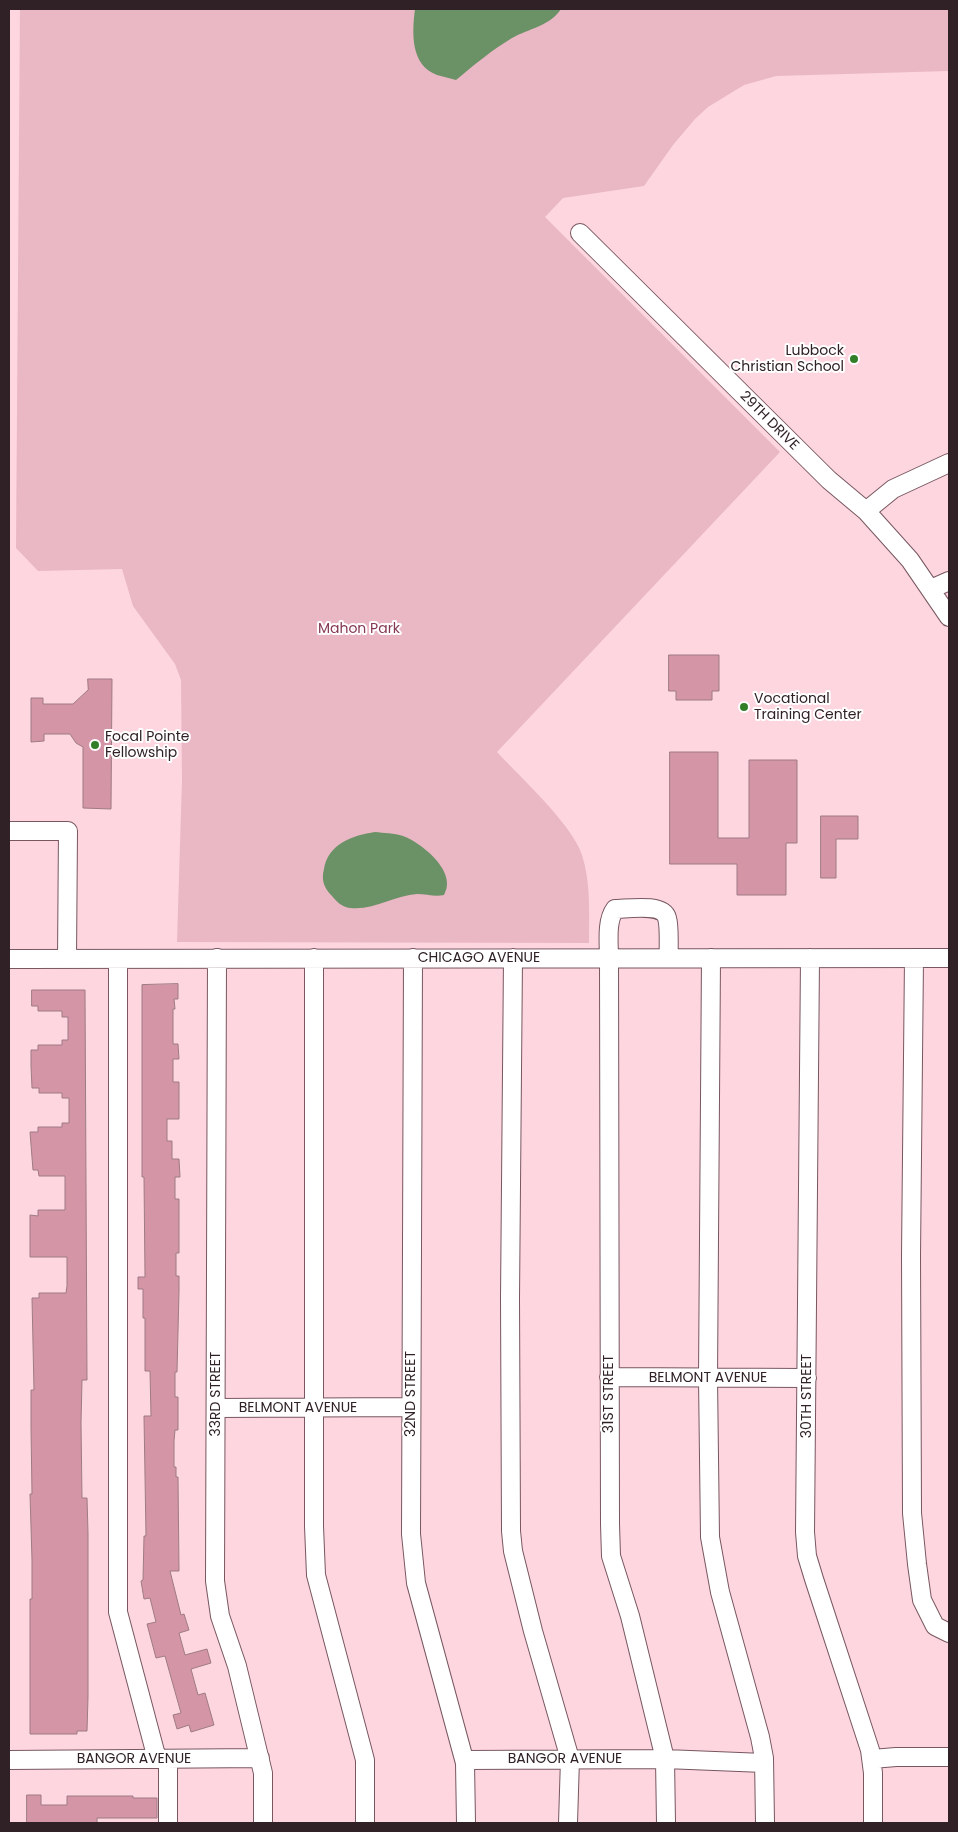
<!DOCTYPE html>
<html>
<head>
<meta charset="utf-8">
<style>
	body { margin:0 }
	#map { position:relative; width:958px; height:1832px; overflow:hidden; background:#fdd6e0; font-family:Poppins,sans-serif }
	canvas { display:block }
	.frame { position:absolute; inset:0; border:10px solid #2f2125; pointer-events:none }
</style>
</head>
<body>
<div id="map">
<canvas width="958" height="1832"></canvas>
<div class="frame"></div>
</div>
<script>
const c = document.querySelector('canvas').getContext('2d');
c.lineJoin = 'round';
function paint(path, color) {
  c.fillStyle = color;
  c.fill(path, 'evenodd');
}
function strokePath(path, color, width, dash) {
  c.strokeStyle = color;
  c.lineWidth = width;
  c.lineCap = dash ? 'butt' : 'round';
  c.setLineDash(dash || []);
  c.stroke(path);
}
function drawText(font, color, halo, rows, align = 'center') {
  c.font = font + ' Poppins,sans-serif';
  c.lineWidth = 4;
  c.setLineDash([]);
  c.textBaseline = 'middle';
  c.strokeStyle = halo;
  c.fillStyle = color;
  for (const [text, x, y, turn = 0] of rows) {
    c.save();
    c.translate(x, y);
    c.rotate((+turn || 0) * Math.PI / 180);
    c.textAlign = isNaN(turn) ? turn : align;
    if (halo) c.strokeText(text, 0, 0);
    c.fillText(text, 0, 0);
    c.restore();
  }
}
const green = new Path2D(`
	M20,9H949V71L776,76L744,85L708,107L695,119L673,145L644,186L563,198L545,217L780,452L497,752C520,777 572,824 582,855C591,883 589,914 589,943L177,942L182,780L181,680L175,664L133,606L122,569L38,571L16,548Z`);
const water = new Path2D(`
	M415,9H561C550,26 528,29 512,38C492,50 474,65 456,80C450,78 443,77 437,75C410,65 412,32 415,9Z
	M375,832C384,833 394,833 403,836C422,843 458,872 444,895C435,897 426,894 417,894C395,895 373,911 350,908C342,907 337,902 332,896C324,888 321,880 324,869C328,844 353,835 375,832Z`);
const building = new Path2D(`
	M669,655H719V691H712V700H676V691H669Z
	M88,679H112L111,809L83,808V747L76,743L70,734H44V741L31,742V698H43V704H73L88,690Z
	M670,752H718V838H749V760H797V843H786V895H737V864H670Z
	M821,816H858V839H836V878H821Z
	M178,984V999H174L175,1009H173V1044H178L179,1059H173V1082H179V1119H167V1141H172V1159H179L180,1177H175V1199H179V1253H176V1276H179V1291L177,1372H175V1397H178V1430H175L174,1441V1467H176V1477H178L179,1571H170L181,1615L184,1614L189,1630L179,1633L185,1655L207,1649L211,1663L191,1669L198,1695L205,1693L214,1725L191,1732L189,1725L177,1729L173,1715L181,1713L165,1656L156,1658L147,1624L156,1622L150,1598L144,1599L141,1581L143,1580L144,1536H146L144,1416H151L150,1371H145V1318H143V1289H138V1277H145L144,1177H142V985Z
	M32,990H85L87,1380H82L81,1423L82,1498H87L88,1533V1697L87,1731H77V1734H30V1599H32V1560L30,1494H32L31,1428V1390H34L32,1298H39V1293H66L67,1286V1257H30V1215L38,1216V1210H65V1176H39L38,1170H33L30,1132H38V1127H62V1123H69V1098H62V1093H39V1088H32L31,1066V1050H38V1045H62V1040H68V1017H62V1011H38V1006H32Z
	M27,1795H41V1805H67V1796H133V1798H157V1818H97V1823H27Z`);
const minor = new Path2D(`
	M580,233L829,480L866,511L910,560L949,617
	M866,511L893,489L949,463
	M931,589L949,581
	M9,831H68L67,959
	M217,958L215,1581L220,1616L237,1666L263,1773V1823
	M314,958V1526L316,1575L365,1760V1823
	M413,958L411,1534L416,1583L465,1763L466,1823
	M513,958L510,1298L511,1531L513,1551L533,1631L570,1759L568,1823
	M711,958L708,1378L710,1537L720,1592L760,1737L764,1758L765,1823
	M810,958L805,1532L807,1556L814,1579L870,1750L873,1773V1823
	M914,958L911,1255L912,1513L917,1564L922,1600L935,1626L949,1633
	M9,959L949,958
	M118,959V1612L157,1759
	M609,1377L807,1378
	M216,1408L411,1407
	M168,1759V1823
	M872,1759L896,1757H949
	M9,1760L260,1758
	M465,1760L665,1759L764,1763
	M666,1823L665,1759L630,1616L611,1556L610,1524L609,958C609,944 606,921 615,909C627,909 663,903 667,918C670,928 668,947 669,958`);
const markers = [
	[854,359,5,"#327f28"],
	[744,707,5,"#327f28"],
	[95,745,5,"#327f28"]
];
const poiNames = [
	["Lubbock",844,351,"right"],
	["Christian School",844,367,"right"],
	["Vocational",754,699],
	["Training Center",754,715],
	["Focal Pointe",105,737],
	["Fellowship",105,753]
];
const streetNames = [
	["29TH DRIVE",769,421,45],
	["CHICAGO AVENUE",479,958],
	["BELMONT AVENUE",708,1378],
	["33RD STREET",216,1394,-90],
	["32ND STREET",411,1394,-90],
	["31ST STREET",609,1394,-90],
	["30TH STREET",807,1396,-90],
	["BELMONT AVENUE",298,1408],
	["BANGOR AVENUE",134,1759],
	["BANGOR AVENUE",565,1759]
];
const parkNames = [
	["Mahon Park",359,629]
];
paint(green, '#eab7c5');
paint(water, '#6b9266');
paint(building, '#d495a6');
strokePath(building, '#9e7b84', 1);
strokePath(minor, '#785760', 20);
strokePath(minor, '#fff', 18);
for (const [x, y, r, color] of markers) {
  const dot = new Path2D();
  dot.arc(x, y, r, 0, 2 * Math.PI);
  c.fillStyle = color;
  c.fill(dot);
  strokePath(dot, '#fff', 2);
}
drawText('14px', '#2f2125', '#fff', poiNames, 'left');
drawText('14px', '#2f2125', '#fff', streetNames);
drawText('14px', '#853853', '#fff', parkNames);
</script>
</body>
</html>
